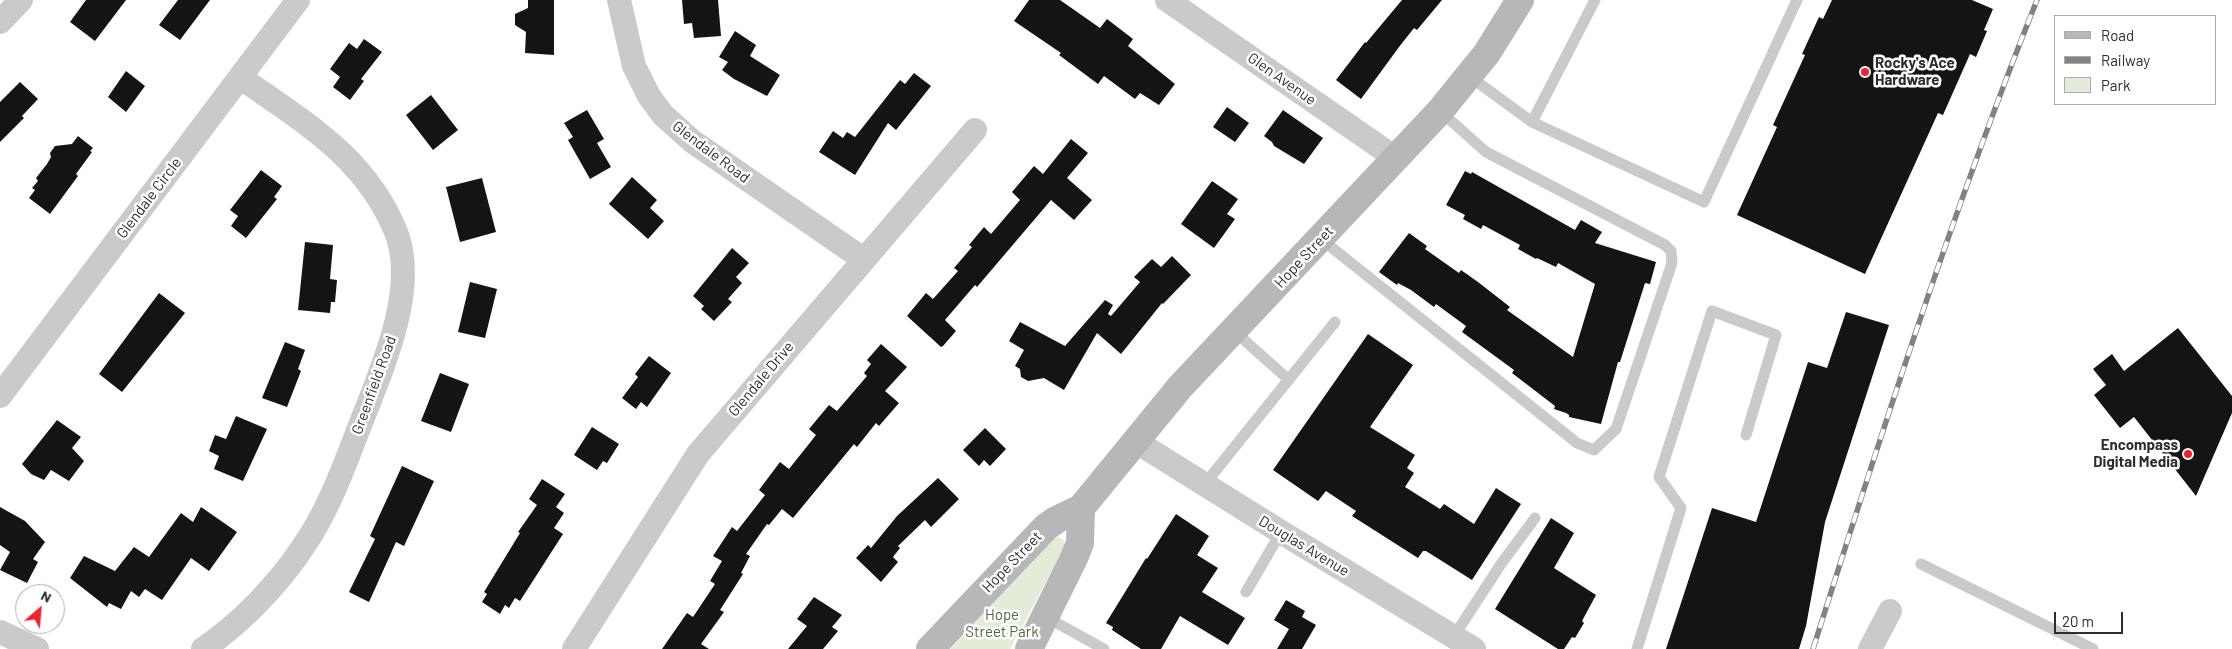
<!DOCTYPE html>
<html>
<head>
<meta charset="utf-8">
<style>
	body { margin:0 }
	#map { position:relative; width:2232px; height:649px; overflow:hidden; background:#fff; font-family:Barlow,sans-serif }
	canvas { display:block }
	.legend { position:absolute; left:2054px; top:15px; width:162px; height:90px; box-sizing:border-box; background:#fff; border:1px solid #ababab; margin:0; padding:6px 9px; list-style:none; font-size:15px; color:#2d2d2d }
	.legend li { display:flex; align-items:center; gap:10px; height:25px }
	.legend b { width:25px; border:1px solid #ababab }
	.north { position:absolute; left:15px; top:584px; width:50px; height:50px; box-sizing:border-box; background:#fff; border:1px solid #ababab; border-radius:50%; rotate:27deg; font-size:14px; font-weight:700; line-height:20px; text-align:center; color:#2d2d2d }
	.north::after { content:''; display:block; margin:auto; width:18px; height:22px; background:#f1222b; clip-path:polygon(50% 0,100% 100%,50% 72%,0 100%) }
	.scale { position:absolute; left:2054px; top:612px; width:69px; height:22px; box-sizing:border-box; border:2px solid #2d2d2d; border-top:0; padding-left:6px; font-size:15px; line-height:18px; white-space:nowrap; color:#2d2d2d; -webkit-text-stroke:4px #fff; paint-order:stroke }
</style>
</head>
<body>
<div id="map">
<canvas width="2232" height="649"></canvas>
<ul class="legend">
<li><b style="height:6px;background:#b7b7b7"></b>Road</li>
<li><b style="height:6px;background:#828282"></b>Railway</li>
<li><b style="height:14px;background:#e3ecd9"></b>Park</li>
</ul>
<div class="north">N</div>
<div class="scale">20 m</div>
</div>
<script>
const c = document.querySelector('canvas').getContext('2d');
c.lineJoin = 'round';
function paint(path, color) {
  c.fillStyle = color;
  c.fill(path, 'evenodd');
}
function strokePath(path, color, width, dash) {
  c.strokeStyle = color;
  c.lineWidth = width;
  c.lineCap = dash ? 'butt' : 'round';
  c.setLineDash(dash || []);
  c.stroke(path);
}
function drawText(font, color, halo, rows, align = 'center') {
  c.font = font + ' Barlow,sans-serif';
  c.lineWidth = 5;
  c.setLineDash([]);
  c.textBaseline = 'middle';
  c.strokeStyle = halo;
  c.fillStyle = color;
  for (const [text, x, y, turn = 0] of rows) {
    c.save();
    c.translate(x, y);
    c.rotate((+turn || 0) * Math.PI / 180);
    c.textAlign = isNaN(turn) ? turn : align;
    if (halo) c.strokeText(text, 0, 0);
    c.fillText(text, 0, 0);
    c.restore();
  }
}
const green = new Path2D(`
	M1058,537L1064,540V548L1010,649H950L1054,538Z`);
const building = new Path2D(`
	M86,0H126L95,41L70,22Z
	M178,0H210L180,40L159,25Z
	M528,0H554V55L525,53L526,32L515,25V14L528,8Z
	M682,0H718L721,36L694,38L692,23L684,24Z
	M1029,0H1060L1100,28L1107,19L1133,39L1128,46L1175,84L1159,105L1140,93L1135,99L1104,76L1098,84L1059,55L1061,53L1014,21Z
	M1402,0H1442L1417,30L1414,28L1399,47L1361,99L1336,80L1365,42L1366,43Z
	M1832,0H1972L1993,9L1984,30L1987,31L1976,57L1970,54L1943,115L1938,113L1865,274L1737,215L1777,127L1773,125L1805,55L1802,54L1819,17L1823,19Z
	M735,31L756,45L750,56L780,75L767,96L734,79L722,70L728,62L719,57Z
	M364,39L382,52L361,79L364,81L350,100L333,87L340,77L330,69L349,43L357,49Z
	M126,71L145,86L126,112L108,97Z
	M914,73L931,86L896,130L888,123L855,175L819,152L833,131L843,138L847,132L855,137L900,80L905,84Z
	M20,82L38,99L22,116L24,118L0,142V102Z
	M431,95L458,130L433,150L406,115Z
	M1227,107L1249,123L1235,142L1213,127Z
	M587,110L604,139L597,143L611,167L590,179L568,140L573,137L564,123Z
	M1283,110L1323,138L1304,164L1274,146L1272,142L1264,136Z
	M78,136L93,148L90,151L92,152L76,174L78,176L50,214L29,198L35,190L32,188L38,181L36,178L47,164L51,157L50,153L55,146L72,144Z
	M1071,139L1088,153L1067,178L1092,200L1074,220L1051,200L977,287L975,285L945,320L956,331L943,346L941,347L907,316L926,293L933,299L958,271L954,268L972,247L969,245L984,227L991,234L1020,200L1012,192L1034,166L1043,174Z
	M261,170L282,186L274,197L277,199L246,238L231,226L238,216L230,210Z
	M1465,171L1471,174L1472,172L1575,230L1581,220L1602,232L1595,243L1656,262L1650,284L1645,283L1620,362H1618L1601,424L1569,417V415L1566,413L1554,409L1555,406L1512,373L1514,370L1462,332L1466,326L1436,304L1434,307L1411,290L1398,283L1397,285L1379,272L1409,233L1427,246L1425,249L1459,273L1461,270L1478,282L1510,307L1507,310L1573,357L1595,284L1558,263L1556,267L1537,258L1536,259L1518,249L1520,245L1483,225L1481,229L1463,219L1465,215L1446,205Z
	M632,177L657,200L650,208L664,221L648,239L609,204Z
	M482,178L496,232L460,242L446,187Z
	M1212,181L1238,199L1227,214L1235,219L1214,248L1181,224Z
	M305,242L333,245L330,279L337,280L335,302H331L330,313L298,310Z
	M732,248L749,263L736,277L742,283L728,299L732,302L714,321L701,309L704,306L693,296Z
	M1172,256L1191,275L1163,304L1162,303L1121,354L1097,333L1064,390L1044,378L1028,381L1021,377L1020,369L1015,366L1024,350L1009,341L1020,322L1065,346L1105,300L1113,305L1108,314L1111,316L1140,282L1134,277L1152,259L1161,267Z
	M470,282L497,289L485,338L458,332Z
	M159,293L185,313L122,392L99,374Z
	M1846,312L1889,325L1825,522L1806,626L1799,649H1666L1712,508L1756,522L1808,362L1827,368Z
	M2178,328L2232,396V413L2196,496L2134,417L2120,428L2094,395L2106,385L2093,369L2112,354L2124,371Z
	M1368,334L1413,365L1370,427L1415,455L1407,468L1414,473L1405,487L1440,509L1444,504L1474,524L1496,488L1521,504L1472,580L1426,551H1423L1418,558L1352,516L1356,511L1326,491L1318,501L1273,470Z
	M285,342L305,350L298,369L301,371L287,407L262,398Z
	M881,344L907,367L885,391L899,403L879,426L876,423L857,447L854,444L793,518L782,509L769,525L767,524L746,554L750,556L741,573L743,574L720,610L724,612L701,644L709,649H662L687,613L693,617L715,584L710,581L722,561L713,556L732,527L737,531L765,495L759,490L780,462L789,469L816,435L809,429L829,405L837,411L867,376L864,373L871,364L867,360Z
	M649,356L671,373L647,407L641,402L636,409L622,398L638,377L635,374Z
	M440,373L469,384L451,432L421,421Z
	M236,416L267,429L243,481L214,469L219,456L209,451L215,435L226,439Z
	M57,420L81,437L72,448L84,461L69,481L51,470L44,480L31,474L22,464Z
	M592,427L619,444L607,463L603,461L597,470L574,455Z
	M985,428L1006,449L990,466L984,460L979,466L963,450Z
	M402,466L434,481L404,546L396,542L369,602L349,592L375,539L370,536Z
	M938,478L959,499L931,527L925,520L898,546L900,548L893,557L898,562L881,582L856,558L868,545L871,548L897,516Z
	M542,479L565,494L556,507L564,513L554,528L563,534L520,601L515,598L509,608L505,605L500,614L482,602L487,594L484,592L520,533L518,532L537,505L529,499Z
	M0,507L25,521L45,542L33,559L38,562L27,583L0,570L10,552L0,545Z
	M201,507L237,532L209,571L191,558L162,600L145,589L139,597L131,591L121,609L109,603L107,607L70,578L84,556L115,571L134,547L149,557L181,513L193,522Z
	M1176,514L1209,536L1197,555L1218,568L1202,592L1245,618L1228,645L1180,616L1161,649H1141L1112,630L1113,627L1106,623L1146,558L1147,559Z
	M1551,518L1574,533L1554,568L1596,595L1582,621L1584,623L1575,638L1572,637L1564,649H1558L1495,609Z
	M814,597L842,615L832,627L838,631L823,649H788L807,626L797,619Z
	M1286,600L1305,611L1302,617L1316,625L1302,649H1277L1289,629L1274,620Z`);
const service = new Path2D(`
	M1469,76L1532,122L1704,202L1797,0
	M1532,122L1595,0
	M1321,239L1577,443L1594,450L1616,429L1672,263L1671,251L1665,245L1486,152L1440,111
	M1234,331L1289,380
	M1204,485L1335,322
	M1921,564L2093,649
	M1246,592L1281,532
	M1046,617L1104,649
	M1454,636L1501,564L1535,518
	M1637,649L1681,508L1659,477L1712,311L1776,335L1746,435`);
const minor = new Path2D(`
	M619,0L634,66L649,96L663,115L692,141L863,259
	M1167,0L1397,159
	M0,22L21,0
	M0,396L298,0
	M1135,441L1281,532L1474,649
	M0,632L37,649
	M203,649C241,623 277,586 303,547C328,511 343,469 359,428C380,373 419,290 396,232C365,156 303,122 240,77
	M574,649L698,454L975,130
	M1870,649L1890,611`);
const secondary = new Path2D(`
	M930,649L1046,527L1056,520L1081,508L1180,387L1440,111L1487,53L1520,0
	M1029,649L1074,558L1080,543L1081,508`);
const rail = new Path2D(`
	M1813,649C1882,431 1952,213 2037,0`);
const markers = [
	[1865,72,5,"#f1222b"],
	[2188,454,5,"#f1222b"]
];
const poiNames = [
	["Rocky's Ace",1875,63],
	["Hardware",1875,80],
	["Encompass",2178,445,"right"],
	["Digital Media",2178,462,"right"]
];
const streetNames = [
	["Glen Avenue",1282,79,35],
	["Glendale Road",711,152,37],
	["Glendale Circle",149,198,-53],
	["Hope Street",1304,257,-47],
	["Glendale Drive",761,379,-50],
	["Greenfield Road",374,385,-70],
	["Douglas Avenue",1304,546,31],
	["Hope Street",1012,562,-46]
];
const parkNames = [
	["Hope",1002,615],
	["Street Park",1002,632]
];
paint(green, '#e3ecd9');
paint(building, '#141414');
strokePath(service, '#cacaca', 11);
strokePath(minor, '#cacaca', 24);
strokePath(secondary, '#b7b7b7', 28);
strokePath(rail, '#828282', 5.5);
strokePath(rail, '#fff', 4, [11]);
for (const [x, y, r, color] of markers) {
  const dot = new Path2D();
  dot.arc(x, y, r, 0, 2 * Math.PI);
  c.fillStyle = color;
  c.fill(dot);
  strokePath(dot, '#fff', 2);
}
drawText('bold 15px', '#2d2d2d', '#fff', poiNames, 'left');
drawText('15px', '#2d2d2d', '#fff', streetNames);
drawText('15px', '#4f6c38', '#fff', parkNames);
</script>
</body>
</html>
